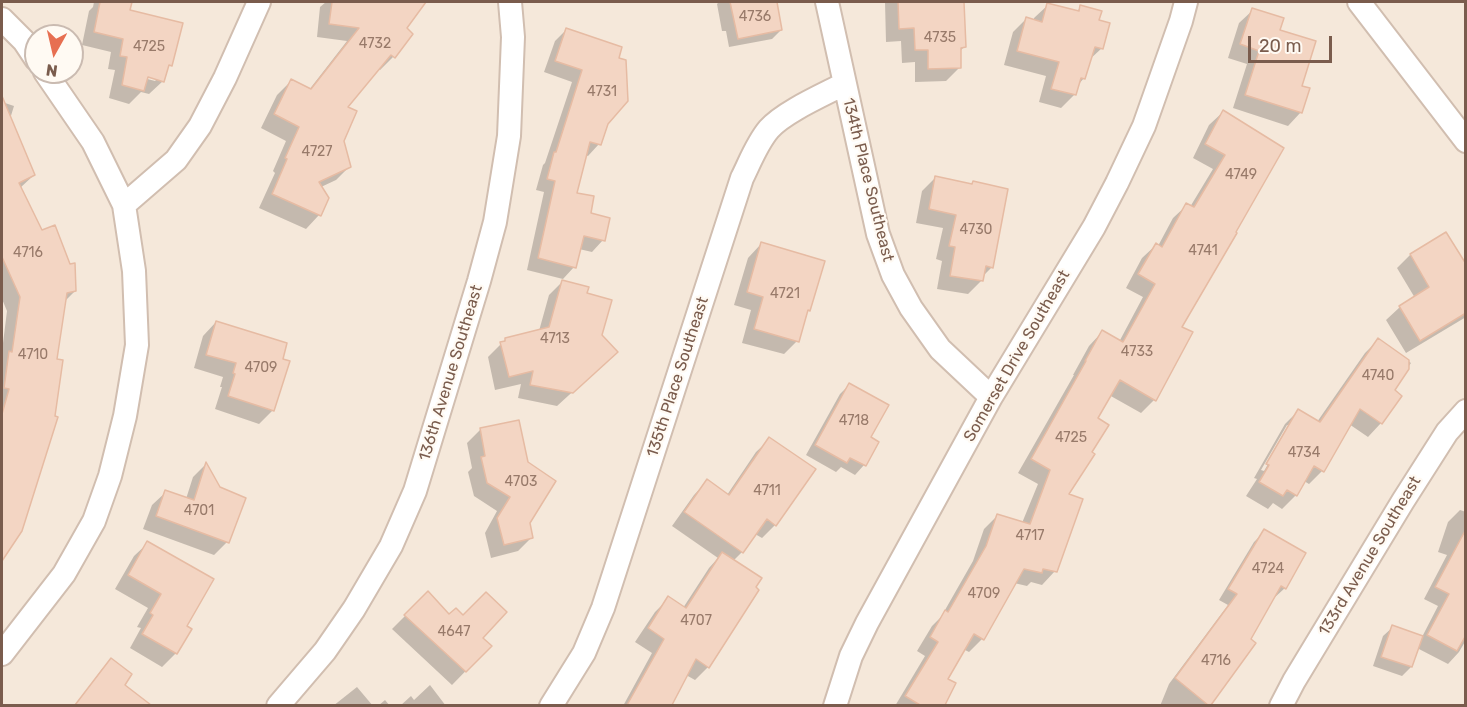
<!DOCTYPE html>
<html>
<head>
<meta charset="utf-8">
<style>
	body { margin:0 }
	#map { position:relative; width:1467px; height:707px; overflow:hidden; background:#fdf6ec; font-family:Rubik,sans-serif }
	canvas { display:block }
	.frame { position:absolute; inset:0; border:3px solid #7a5c4d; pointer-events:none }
	.north { position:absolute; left:24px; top:24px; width:60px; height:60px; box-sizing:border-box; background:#fffaf3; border:2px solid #cabbb1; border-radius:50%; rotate:188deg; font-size:16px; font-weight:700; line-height:24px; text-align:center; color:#7a5c4d }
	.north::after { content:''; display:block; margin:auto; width:21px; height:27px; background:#e76f51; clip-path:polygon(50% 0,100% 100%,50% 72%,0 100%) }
	.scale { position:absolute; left:1248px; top:36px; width:84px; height:27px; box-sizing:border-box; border:3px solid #7a5c4d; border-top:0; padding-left:8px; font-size:18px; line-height:21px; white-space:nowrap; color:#7a5c4d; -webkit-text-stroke:4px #fffaf3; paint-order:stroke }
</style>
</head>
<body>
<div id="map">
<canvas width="1467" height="707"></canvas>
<div class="frame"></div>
<div class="north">N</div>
<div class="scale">20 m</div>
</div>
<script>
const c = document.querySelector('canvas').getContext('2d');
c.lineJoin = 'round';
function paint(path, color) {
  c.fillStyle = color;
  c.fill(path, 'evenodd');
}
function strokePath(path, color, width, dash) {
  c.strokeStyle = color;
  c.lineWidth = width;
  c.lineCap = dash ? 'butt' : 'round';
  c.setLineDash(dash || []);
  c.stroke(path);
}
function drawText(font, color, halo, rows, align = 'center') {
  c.font = font + ' Rubik,sans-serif';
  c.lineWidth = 4.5;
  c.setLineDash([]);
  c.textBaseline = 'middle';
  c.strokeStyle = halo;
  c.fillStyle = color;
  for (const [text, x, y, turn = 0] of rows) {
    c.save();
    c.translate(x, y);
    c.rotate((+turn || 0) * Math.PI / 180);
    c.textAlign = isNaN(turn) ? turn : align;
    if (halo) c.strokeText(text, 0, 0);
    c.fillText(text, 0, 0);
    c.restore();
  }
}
const residential = new Path2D(`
	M2,2H1465V705H2ZM36,36H72V72H36Z`);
const shadow = new Path2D(`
	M94,2H131L128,11L170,65L166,70L163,81L149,94L141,92L129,104L109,98L115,70L108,69L111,52L82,45L89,11L93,7ZM141,74L158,78L155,81L140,77Z
	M326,2H424L405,28L393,57L380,70L378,68L346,108L342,140L349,167L336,180L321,187L319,215L306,229L259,208L275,173L273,171L286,141L261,128L277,95L291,81L309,90L347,41L317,37L320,7Z
	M719,2H775L781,30L772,39L729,47L726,31H722L717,4Z
	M885,2H963L964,47L959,52V68L946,81L915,82V62L902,63L901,41L886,42Z
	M1048,5L1076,12L1081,7L1102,48L1089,60L1084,78L1078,85L1075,94L1061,108L1039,102L1046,76L1004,65L1013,32L1026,19L1034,21V18Z
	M1253,10L1278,31L1300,87L1301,112L1288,126L1233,108L1247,64L1228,58L1239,23Z
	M566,30L607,123L599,144L588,156L585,155L576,194L603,240L592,252L579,249L574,267L563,279L527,270L544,192L536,190L543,165L545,163L572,82L544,72L555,41Z
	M2,102L14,106L10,119L34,175L20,188L41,232L75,291L64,302L11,544L2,554V351L7,311L2,299Z
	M1223,112L1282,148L1180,327L1154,400L1141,413L1109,395L1096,418L1067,495L1055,571L1042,585L1031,582L1027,586L1014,583L982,639L969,652L963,649L946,679L945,703L949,706H895L925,656L917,651L932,626L941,617L973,561L984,529L997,516L1022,523L1038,484L1018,473L1074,375H1073L1089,346L1102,332L1119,342L1143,297L1126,288L1142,258L1156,245L1158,246L1173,218L1187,205L1190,207L1213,169L1193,158L1209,125Z
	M935,178L971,185L973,183L992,267L983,276L982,280L968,294L937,289L942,261L936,259L943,228L916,223L922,191Z
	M1446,234L1466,267V317L1406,353L1386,320L1400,307L1415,298L1397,268L1410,255Z
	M761,244L809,310L805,314L797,341L784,354L742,343L751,310L734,305L748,258Z
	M563,281L585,294L600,336L602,365L557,406L518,398L521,384L495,390L488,357L506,339L539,331L549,295Z
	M216,322L273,410L259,424L215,409L222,387H220L223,377L194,368L203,336Z
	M1378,340L1411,363L1392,390L1381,423L1368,437L1349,424L1322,471L1309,484L1304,481L1296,495L1282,509L1273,503L1268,509L1246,496L1257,479L1254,478L1285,424L1298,411L1317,422L1365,353ZM1287,425H1291L1264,471L1261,470Z
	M849,385L869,438L877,442L864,465L855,475L841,467L836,472L806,455L840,394Z
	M480,430L528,523L531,538L518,551L491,558L485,533L497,511L474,496L468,472L472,468L467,443Z
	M770,439L775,525L762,538L755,534L742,552L733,561L708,667L695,680L686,675L670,706H623L652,653L635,642L655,612L669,598L683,608L709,568L718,558L672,526L694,495L707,481L727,495L756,452Z
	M206,464L227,542L214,555L143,529L152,505L166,492L186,499L193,477Z
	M1460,510L1466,512V640L1459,652L1448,664L1417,648L1411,667L1402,676L1373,666L1383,636L1393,627L1422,637L1438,606L1424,599L1447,555L1438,552L1448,522Z
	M1265,531L1285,588L1274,598L1249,640L1254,643L1209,706H1160L1169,684L1228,605L1219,600L1254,542Z
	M148,543L185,627L190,630L176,653L162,667L130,648L141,628L137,627L148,608L115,589L134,556Z
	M428,593L449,616L481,638L490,646L452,685L392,629Z
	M111,660L123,685L135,695L127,706H75L102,669Z
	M430,685L446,706H400L411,696L414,700Z
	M357,687L373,706H333Z
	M385,700L390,706H378Z`);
const building = new Path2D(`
	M100,2H132L130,10L183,23L172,66L169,65L164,82L148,77L144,91L122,85L127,57L120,56L123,39L94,32Z
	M332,2H426L407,28L413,34L395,58L391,55L348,107L357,111L344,141L351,167L319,182L329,198L321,216L272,194L287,159L285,158L299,127L274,114L291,79L311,89L359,28L329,24Z
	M730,2H777L782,30L738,39Z
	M898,2H964L966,47L961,48V68L928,69V50H915L914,28L899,29Z
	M1047,3L1079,11L1080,5L1102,11L1099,20L1110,23L1103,49L1095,47L1085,79L1081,78L1076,95L1051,89L1059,62L1017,51L1026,17L1042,22Z
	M1252,8L1284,18L1280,30L1316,41L1302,86L1310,88L1302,113L1245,95L1259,51L1240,44Z
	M566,28L622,47L619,58L626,60L628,101L608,124L601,145L590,142L577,193L594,196L591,213L610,218L605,241L584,236L576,268L538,258L555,181L547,179L554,152H556L582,70L555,61Z
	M2,96L35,175L19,183L42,230L55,225L70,264L75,263L76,291L67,293L57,359L63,360L55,416L58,417L22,531L2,561V414L9,389L4,388L9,351L12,352L20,297L2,257Z
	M1223,110L1284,148L1236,232L1237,233L1182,327L1193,332L1156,401L1120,380L1098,418L1109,425L1092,452L1095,454L1069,494L1083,499L1057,572L1043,569L1042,573L1024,569L984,640L974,634L948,679L956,683L945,705H920L905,696L938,642L930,637L945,610L948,612L986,546L997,514L1030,524L1050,470L1031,459L1086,361H1085L1102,330L1123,342L1155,284L1138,274L1156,243L1162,247L1186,203L1194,207L1225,155L1205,144Z
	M935,176L972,184L973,181L1008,189L993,268L986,266L983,281L950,276L955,247L949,246L956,215L929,209Z
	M1446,232L1466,264V313L1420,341L1399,306L1429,287L1410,254Z
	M761,242L825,261L810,311L808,310L799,342L754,329L763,297L747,292Z
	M562,280L589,287L587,293L612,300L602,335L618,352L573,393L530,385L533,371L509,377L500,342L505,341V338L549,327Z
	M216,321L287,343L283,359L290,361L274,411L228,396L235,374L233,373L236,363L206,355Z
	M1378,338L1409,360V369L1395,390L1402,396L1382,424L1360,409L1324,472L1314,466L1297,496L1287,490L1283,496L1259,482L1269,465L1266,464L1298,409L1320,422Z
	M849,383L889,405L871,437L879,442L866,466L850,458L847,463L815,445Z
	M519,420L528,462L556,481L530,523L533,538L504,545L497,518L510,497L487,483L481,457L485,456L480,428Z
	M769,437L816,469L776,526L767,519L743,553L684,512L707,479L729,495Z
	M206,462L220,487L246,498L229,543L156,516L165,490L194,500Z
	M1264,529L1306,553L1286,589L1281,586L1251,639L1256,643L1211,705H1208L1175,678L1237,594L1228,589Z
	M1466,529V635L1457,651L1427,635L1449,594L1435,587Z
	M147,541L214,579L187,626L192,629L177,654L142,634L153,615L150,613L161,594L128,575Z
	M722,552L762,578L756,587L759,590L709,668L696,659L672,705H627L664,639L648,628L668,596L686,608Z
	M428,591L449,614L456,608L463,615L486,592L507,612L483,638L492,646L466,672L404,615Z
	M1392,625L1423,636L1412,667L1381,657Z
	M111,658L132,674L125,685L151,705H75Z`);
const minor = new Path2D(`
	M827,2L878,234L893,275L911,308L940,349L991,397
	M1359,2L1466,141
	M2,19L24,41L36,59
	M124,205L176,160L200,126L225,78L259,2
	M2,654L64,574L94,521L110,476L125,416L137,345L134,271L124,205L93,142L45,72
	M278,706L325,651L354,609L391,546L415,491L479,281L495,222L509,136L513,37L510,2
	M551,706L584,653L603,608L742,178C750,162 757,143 769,129C784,112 823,95 844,84
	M835,706L851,656L867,623L991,397L1094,227L1117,183L1144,126L1181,21L1186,2
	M1281,706L1294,681L1403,501L1447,432L1466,411`);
const numberNames = [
	["4736",755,17],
	["4735",940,38],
	["4732",375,44],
	["4725",149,47],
	["4731",602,92],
	["4727",317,152],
	["4749",1241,175],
	["4730",976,230],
	["4741",1203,251],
	["4716",28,253],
	["4721",785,294],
	["4713",555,339],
	["4733",1137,352],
	["4710",33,355],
	["4709",261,368],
	["4740",1378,376],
	["4718",854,421],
	["4725",1071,438],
	["4734",1304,453],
	["4703",521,482],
	["4711",767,491],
	["4701",199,511],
	["4717",1030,536],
	["4724",1268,569],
	["4709",984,594],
	["4707",696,621],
	["4647",454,632],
	["4716",1216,661]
];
const streetNames = [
	["134th Place Southeast",868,180,76],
	["Somerset Drive Southeast",1017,356,-60],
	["136th Avenue Southeast",451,373,-73],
	["135th Place Southeast",678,377,-72],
	["133rd Avenue Southeast",1370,556,-59]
];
paint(residential, '#f5e8da');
paint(shadow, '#0003');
paint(building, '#f3d5c3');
strokePath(building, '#e6bba3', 1.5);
strokePath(minor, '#d1beb0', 26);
strokePath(minor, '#fff', 22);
drawText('14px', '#987a6a', null, numberNames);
drawText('16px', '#7a5c4d', '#fffaf3', streetNames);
</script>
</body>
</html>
